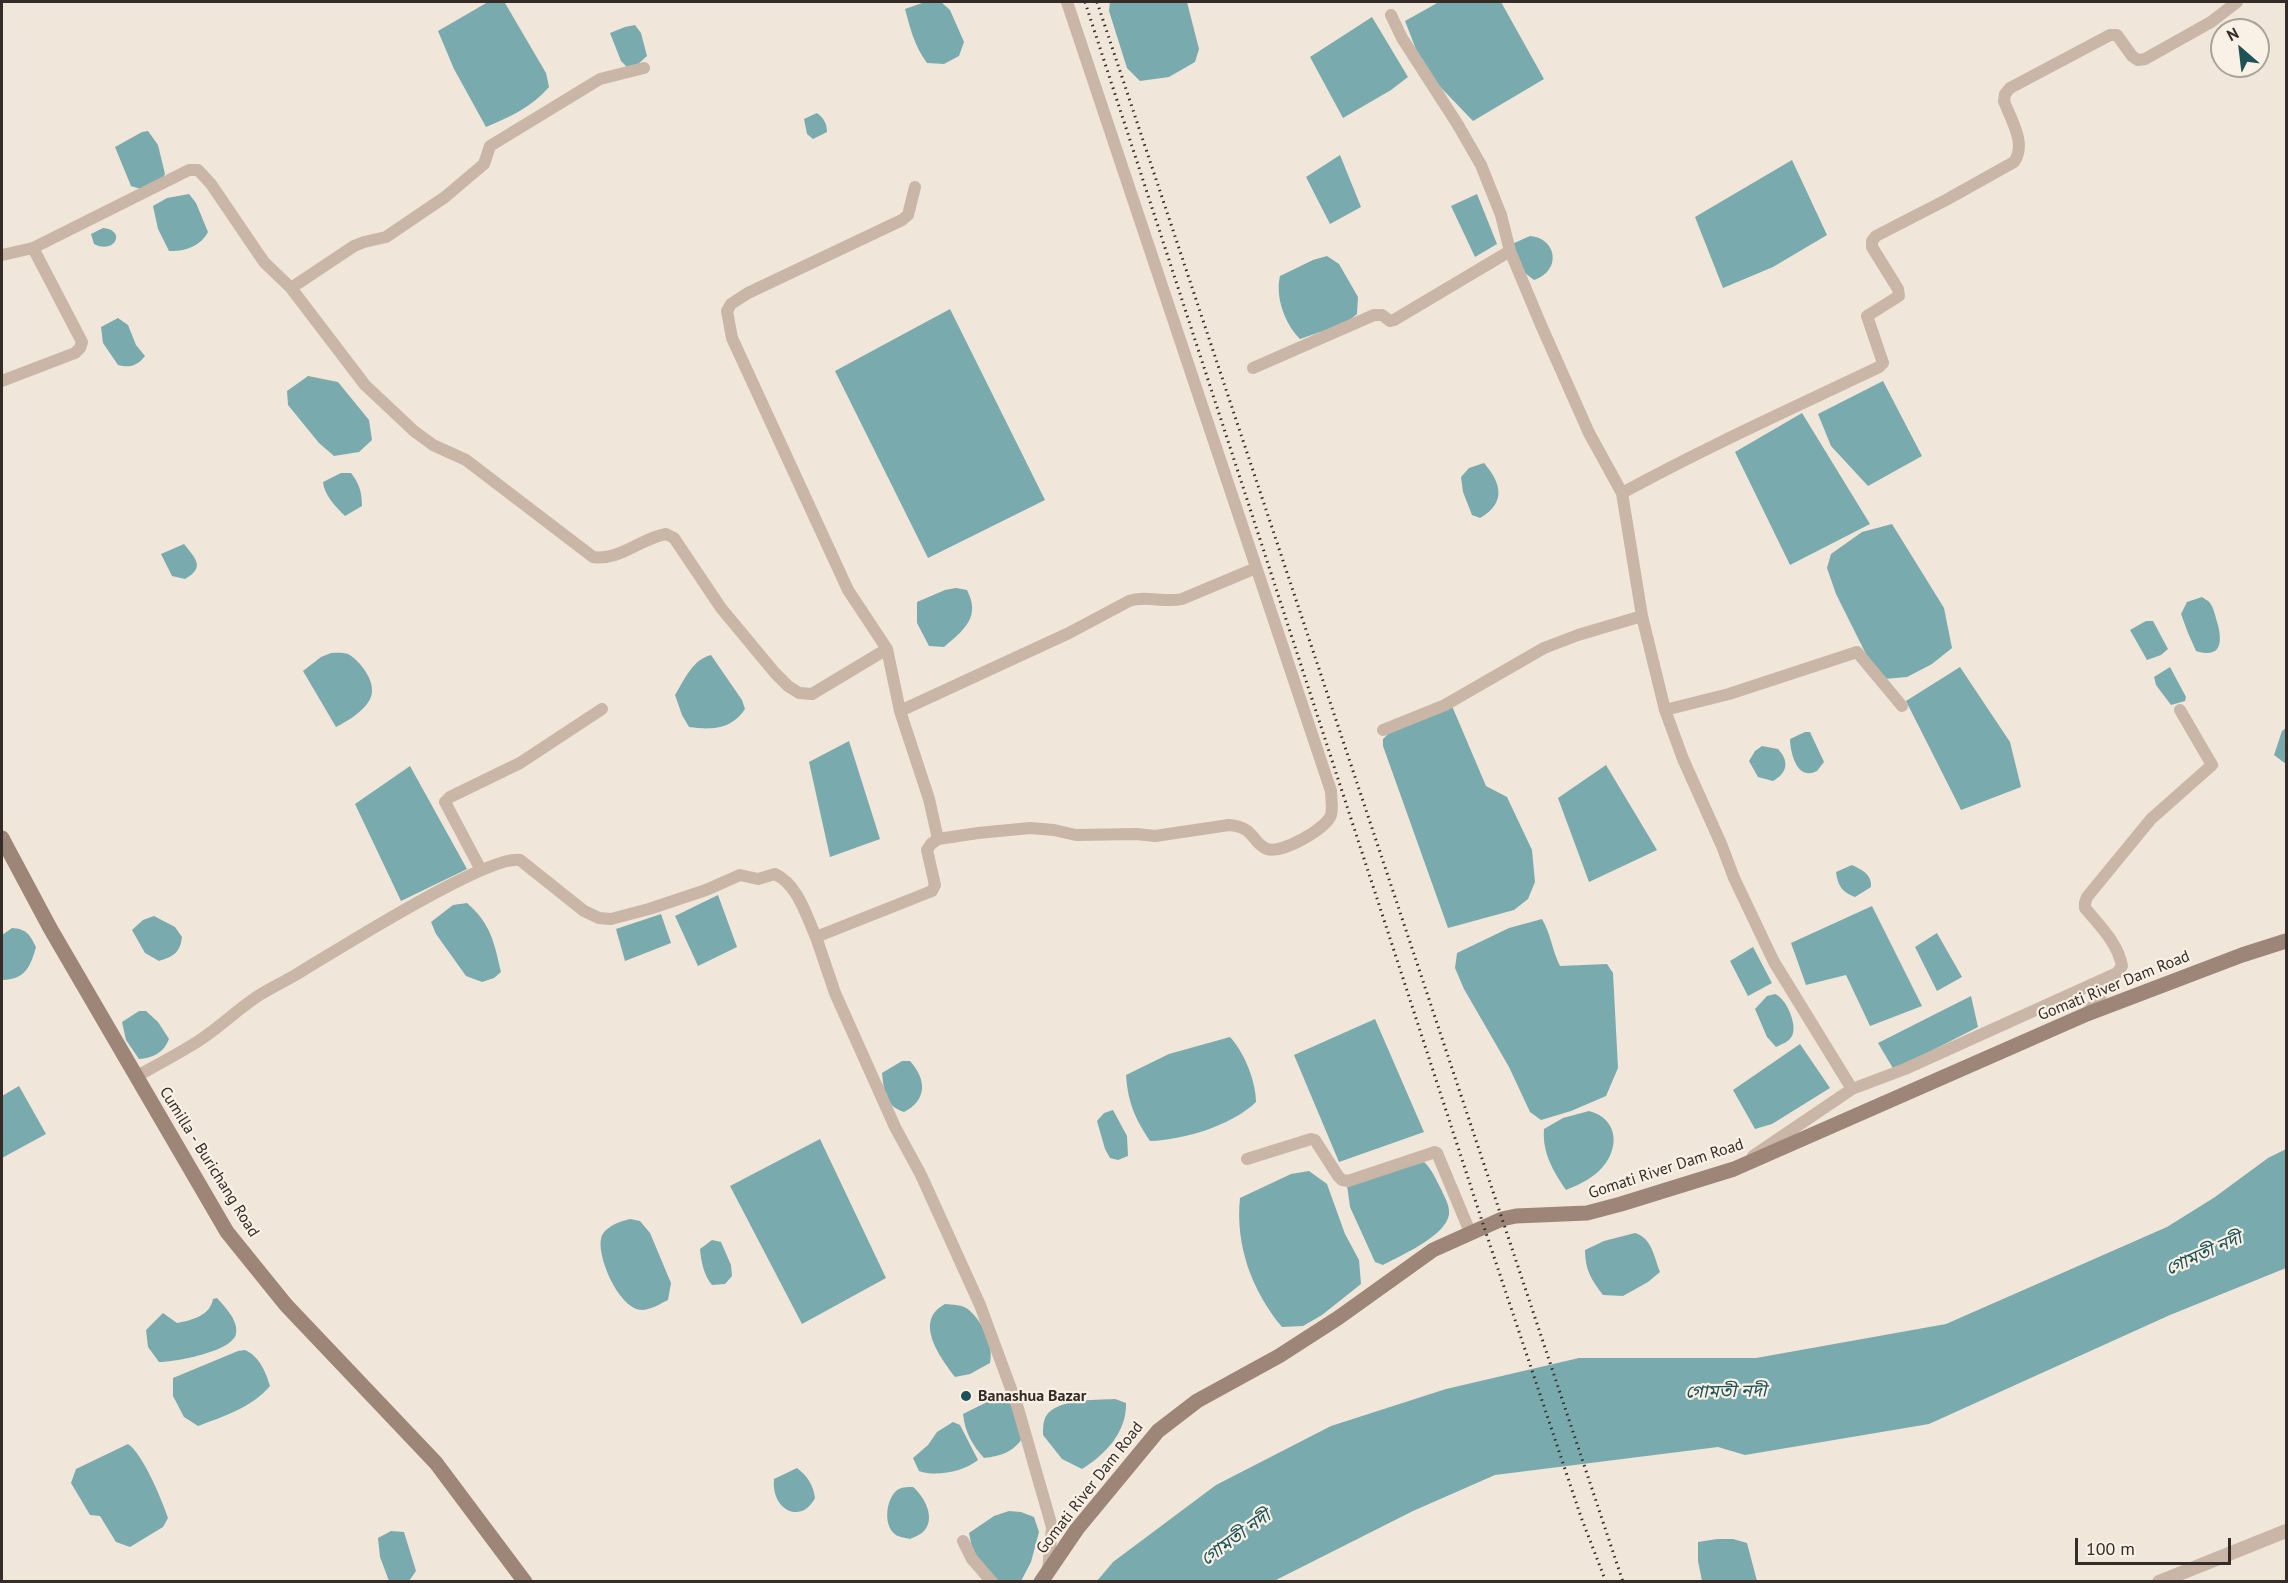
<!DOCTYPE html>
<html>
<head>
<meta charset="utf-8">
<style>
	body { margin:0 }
	#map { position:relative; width:2288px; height:1583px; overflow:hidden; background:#f1e6da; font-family:"PT Sans",sans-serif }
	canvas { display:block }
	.frame { position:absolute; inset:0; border:3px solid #352c27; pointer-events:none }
	.north { position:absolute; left:2210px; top:18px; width:60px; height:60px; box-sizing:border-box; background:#f9f0e6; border:2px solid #aba29a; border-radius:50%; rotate:332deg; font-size:16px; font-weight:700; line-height:24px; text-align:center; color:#352c27 }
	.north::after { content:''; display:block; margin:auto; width:21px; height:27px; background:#1d5256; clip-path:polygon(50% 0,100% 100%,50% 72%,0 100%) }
	.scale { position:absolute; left:2075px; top:1538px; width:156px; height:27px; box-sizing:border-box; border:3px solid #352c27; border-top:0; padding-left:8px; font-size:18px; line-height:21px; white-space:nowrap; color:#352c27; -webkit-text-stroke:4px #f9f0e6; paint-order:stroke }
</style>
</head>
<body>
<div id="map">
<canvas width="2288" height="1583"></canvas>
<div class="frame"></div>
<div class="north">N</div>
<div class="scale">100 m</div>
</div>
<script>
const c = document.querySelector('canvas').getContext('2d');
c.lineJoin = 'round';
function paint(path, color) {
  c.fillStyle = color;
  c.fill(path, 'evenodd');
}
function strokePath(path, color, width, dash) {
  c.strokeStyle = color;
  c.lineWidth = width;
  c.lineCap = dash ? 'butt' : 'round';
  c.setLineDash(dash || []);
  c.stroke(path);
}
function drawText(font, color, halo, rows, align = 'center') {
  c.font = font + ' "PT Sans","Noto Sans Bengali",sans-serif';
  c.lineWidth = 4.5;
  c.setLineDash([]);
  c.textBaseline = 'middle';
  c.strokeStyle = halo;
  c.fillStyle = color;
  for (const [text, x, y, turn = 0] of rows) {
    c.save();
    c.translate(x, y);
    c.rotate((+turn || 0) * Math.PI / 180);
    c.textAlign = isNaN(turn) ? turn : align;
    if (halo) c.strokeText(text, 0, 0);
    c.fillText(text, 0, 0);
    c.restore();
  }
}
const water = new Path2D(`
	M488,2L505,3L546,73L549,87C532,107 510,117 486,127L454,69L438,31Z
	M925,2H941L950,10L964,42L959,56L944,64L927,63C915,47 910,28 905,9Z
	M1110,2H1187L1199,49L1195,62L1169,77L1140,81L1127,68L1109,11Z
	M1439,2H1501L1544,79L1473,121L1424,70L1405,21Z
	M1372,17L1408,77L1391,90L1343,118L1310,57Z
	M635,25L641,33L647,56L637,65L628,68L621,61L610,33L625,27Z
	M817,113C824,118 827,124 827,132L813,139L807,134L804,119Z
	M148,131L158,145L165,174L160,182L144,190L131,186L115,147L142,132Z
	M1340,155L1361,207L1330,224L1306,177Z
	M1792,160L1827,235L1773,267L1723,288L1695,217Z
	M189,194L196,203L208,232C201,246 184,252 169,251L158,229L153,206L167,198Z
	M1477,194L1497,244L1475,257L1451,206Z
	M103,228C127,230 115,255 94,244L91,234Z
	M1530,236C1557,238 1562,271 1534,280L1525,273L1512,244Z
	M1327,256L1339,264L1358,297L1357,314L1346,323L1300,339C1285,324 1275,297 1280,276L1313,260Z
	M950,309L1045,500L928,558L835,371Z
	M118,318L128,325L136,345L145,356C137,366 130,368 118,365L103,343L101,327Z
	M308,376L338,382L369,420L372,440L359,452L334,456L319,443L288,405L287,391Z
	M1883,381L1922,456L1868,486L1831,446L1818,414Z
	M1802,413L1870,524L1790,565L1735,452Z
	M1484,463C1502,484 1506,503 1480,518L1472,515L1463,492L1461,477L1469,468Z
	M341,473H351C359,483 362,492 362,506L345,516C336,507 324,495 323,482Z
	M1892,524L1944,608L1952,648L1932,664L1907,677L1884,679L1866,654L1836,594L1827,568L1831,554L1862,532Z
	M184,544C195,558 206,567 185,579L172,576L161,554Z
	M956,588L967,590C981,617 964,630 944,647L929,646L917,623V602L945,590Z
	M2202,597C2204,599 2208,600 2210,603C2214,608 2216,619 2218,625C2223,646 2219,658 2196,651L2188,633L2181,614L2187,602Z
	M2146,621H2153L2168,649L2161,655L2147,660L2130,630Z
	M331,653C337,653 344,652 350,655C360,662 373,678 372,691C372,707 348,721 336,727L303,671L321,657Z
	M711,655L742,700L745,709C731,730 711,730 689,727L682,715L675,695C685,679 692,660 711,655Z
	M1960,667L2010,742L2021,787L1961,810L1906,701Z
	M2170,667L2186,697L2185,701L2171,705L2156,685L2154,677Z
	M1452,706L1486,786L1507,797L1532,850L1535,882L1528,899L1514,910L1448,928L1383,746V739L1391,731Z
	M2286,728V764L2274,755L2282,731Z
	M1805,732H1810L1824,762L1817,771C1814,772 1811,774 1807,773C1795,772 1790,749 1790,739Z
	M849,741L880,839L830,857L809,762Z
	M1762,746L1778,749C1790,762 1787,773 1773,781L1758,777L1749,761L1755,751Z
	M1606,765L1657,850L1589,882L1558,798Z
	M410,766L467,869L401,901L355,804Z
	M1852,865C1862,870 1872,874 1871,887L1855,897C1842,892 1838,886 1836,872Z
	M718,895L737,947L698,966L675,916Z
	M467,903C491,924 494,942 501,972L494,978L482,982L466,976L436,934L431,922L453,905Z
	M1872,906L1922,1006L1870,1026L1846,975L1806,985L1791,943Z
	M661,914L671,943L625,961L616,929Z
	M154,916L175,927L182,937C180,953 174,956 159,961L145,953L132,930L143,920Z
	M1542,919C1551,934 1552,950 1560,966L1607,964L1613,973L1618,1068L1606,1096L1571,1111L1541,1120L1530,1112L1509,1067L1464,989L1455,968L1457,953L1509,928Z
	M12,928C27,929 30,935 36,947C30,968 25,979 2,980V935Z
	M1937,933L1962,977L1937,991L1915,947Z
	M1753,947L1772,983L1748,996L1730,961Z
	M1775,994C1786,998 1798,1025 1792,1036C1789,1042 1782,1044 1776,1047L1767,1037L1755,1009L1767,996Z
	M1971,996L1978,1027L1894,1070L1878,1043Z
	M139,1011H146L158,1022L169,1039C164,1053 152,1058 139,1059L126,1040L122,1022Z
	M1375,1019L1424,1132L1339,1162L1294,1055Z
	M1230,1037C1244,1052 1256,1081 1256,1102C1231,1126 1183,1140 1150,1141C1135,1118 1128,1103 1126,1075L1169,1054Z
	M1800,1044L1830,1088L1772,1124L1755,1129L1733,1090Z
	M902,1061H910C927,1080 927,1100 904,1112C885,1106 884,1091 882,1073Z
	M19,1086L46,1134L2,1158V1096Z
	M1113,1110L1127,1136L1128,1156L1118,1160L1110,1158L1105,1149L1097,1121L1104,1113Z
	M1589,1111C1620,1119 1620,1151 1599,1171C1589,1180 1578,1185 1566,1190C1553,1171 1542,1152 1544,1129L1563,1118Z
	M820,1139L886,1278L802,1324L730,1186Z
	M2286,1149V1268L2170,1315L1929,1424L1745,1455L1718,1447L1495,1475L1413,1511L1274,1581H1097L1113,1562L1216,1485L1331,1426L1446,1389L1579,1358H1756L1946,1324L2167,1227L2215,1197L2268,1158Z
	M1424,1162C1432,1169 1436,1180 1441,1189C1444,1196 1449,1204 1449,1211C1451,1234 1400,1256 1383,1265L1375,1262L1350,1207L1347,1185Z
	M1309,1171L1327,1184L1345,1234L1359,1260L1361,1284L1322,1315L1303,1326L1282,1327C1252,1291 1235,1245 1240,1198L1291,1174Z
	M630,1219L640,1221L650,1233L671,1283L668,1300C660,1304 652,1309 643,1310C620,1311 597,1258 601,1239C603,1227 621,1221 630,1219Z
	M1635,1233C1652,1238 1654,1257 1660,1272L1648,1282L1623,1296L1603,1295C1591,1280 1585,1269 1585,1250L1604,1241Z
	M712,1240L721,1242L731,1265L732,1276L725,1284L712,1285C704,1276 701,1261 700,1249Z
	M217,1298C225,1307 239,1321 236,1334C232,1352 174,1362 159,1362L148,1347L146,1330L163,1313L177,1323C192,1320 210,1316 213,1299Z
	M945,1304C953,1305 962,1304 969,1310C983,1322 994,1346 990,1363L970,1374L955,1377C940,1357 913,1321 945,1304Z
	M245,1350C259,1356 266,1372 270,1386C251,1408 224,1416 198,1426L184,1417L173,1396V1378L238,1351Z
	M999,1396L1009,1398L1023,1437C1014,1452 1001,1456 984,1458C972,1445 965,1432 963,1414Z
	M1115,1399L1126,1403C1127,1432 1105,1455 1082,1469L1062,1459L1043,1435C1043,1431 1043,1425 1044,1421C1050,1398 1096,1400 1115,1399Z
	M953,1422L960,1425L978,1460C963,1472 936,1477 919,1471L913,1458L928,1445L937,1432Z
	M128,1444C143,1454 162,1500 168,1518L163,1527L130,1547L116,1542L100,1516L90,1515L71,1483L76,1469Z
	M797,1468C807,1476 813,1484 815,1498C801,1525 771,1510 774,1479Z
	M913,1487C924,1496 937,1519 923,1532C920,1535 914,1537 910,1539C906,1538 899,1537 896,1535C882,1526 886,1496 899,1489C903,1487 908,1487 913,1487Z
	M1009,1511L1021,1512L1034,1517L1039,1532L1031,1562L1021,1581H995L974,1557L969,1533L994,1516Z
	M391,1531L404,1532L416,1571L409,1581H389L380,1557L378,1538Z
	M1717,1539H1733L1747,1543L1757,1581H1702L1698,1561V1542Z`);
const minor = new Path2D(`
	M1391,15L1402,38L1458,125L1481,165L1501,215L1510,251L1541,325L1589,433L1622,493
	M915,187L908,215L902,220L748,293L731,304L727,311L732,338L848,590L887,649L900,711L929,799L938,839
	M33,248L189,170H198L211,184L264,262L291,288L365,385L414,431L433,445L466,460L593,557C620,561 641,538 666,534L674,538L721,608L775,673L788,686L799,693L812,694L887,649
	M2,255L33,248L82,342L80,348L75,353L2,381
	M291,288L354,246L364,242L386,237L445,197L484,164L490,146L600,79L644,68
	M1253,368L1374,315H1382L1390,321L1394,320L1510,251
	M1642,616L1665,710L1683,759L1722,846L1734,878L1774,962L1852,1089L1753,1156
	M1665,710L1729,694L1857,652L1902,706
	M900,711L1069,633L1129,601C1146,595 1164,603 1182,599L1256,568
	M1383,730L1445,705L1544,648L1578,635L1642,616L1622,493C1706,447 1793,408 1879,367L1883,363L1867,316L1899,296L1898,289L1872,247V241L1876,236L1946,200L2014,162C2027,144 2011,120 2004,101L2005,94L2010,88L2110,35H2117L2132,56L2138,60L2145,59L2211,22L2237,2
	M481,870L445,802L450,797L520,763L602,709
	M2087,1014L2122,966C2118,943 2099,925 2085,908V903L2087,897L2151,819L2212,765L2180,710
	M137,1076C155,1066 174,1056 192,1045C216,1031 235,1011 258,996C272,987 288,980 302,971C337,950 488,854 520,860L584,911L599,918L611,919L649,909L706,890L740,875L758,879L775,874C798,885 806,915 816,937
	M1852,1089L1905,1069L2115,974
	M1247,1159L1311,1139L1315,1140L1338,1176L1342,1180L1348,1181L1435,1152L1437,1153L1470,1232
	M963,1541L972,1559L992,1582
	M1048,1570L1052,1527L1017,1405L980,1305L921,1175L895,1127L835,993L816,937L932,891L935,885L927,850L931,844L938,839L978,833L1030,828L1054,830L1076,835L1136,834L1155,836L1229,825C1256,827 1251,843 1267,849C1282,854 1326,829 1331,815C1333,808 1331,798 1331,791L1067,2`);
const tertiary = new Path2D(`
	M2159,1582L2286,1531`);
const secondary = new Path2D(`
	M2,838L50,928L227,1232L286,1305L436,1463L525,1582
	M1041,1582L1077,1529L1158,1431L1197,1401L1279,1356L1338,1318L1433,1250L1502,1219L1516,1216L1587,1213L1621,1204L1734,1169L2087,1014L2242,955L2286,941`);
const rail = new Path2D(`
	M1085,2L1484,1227L1581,1517L1606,1582
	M1097,2L1623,1582`);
const markers = [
	[966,1396,6,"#1d5256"]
];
const streetNames = [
	["Gomati River Dam Road",2114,986,-22],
	["Cumilla - Burichang Road",209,1162,58],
	["Gomati River Dam Road",1666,1169,-18],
	["Gomati River Dam Road",1090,1488,-52]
];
const poiNames = [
	["Banashua Bazar",978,1396]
];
const waterNames = [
	["গোমতী নদী",2204,1254,-24],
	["গোমতী নদী",1726,1392,-1],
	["গোমতী নদী",1236,1538,-36]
];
paint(water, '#79abae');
strokePath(minor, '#c9b6a6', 12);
strokePath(tertiary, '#c9b6a6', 14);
strokePath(secondary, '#9d8577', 15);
strokePath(rail, '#352c27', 3, [1.5, 4.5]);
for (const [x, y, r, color] of markers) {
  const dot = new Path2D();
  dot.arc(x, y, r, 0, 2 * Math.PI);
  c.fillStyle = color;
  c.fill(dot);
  strokePath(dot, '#f9f0e6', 2);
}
drawText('16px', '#352c27', '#f9f0e6', streetNames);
drawText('bold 16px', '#352c27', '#f9f0e6', poiNames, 'left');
drawText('italic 18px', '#1d5256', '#f9f0e6', waterNames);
</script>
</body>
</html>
